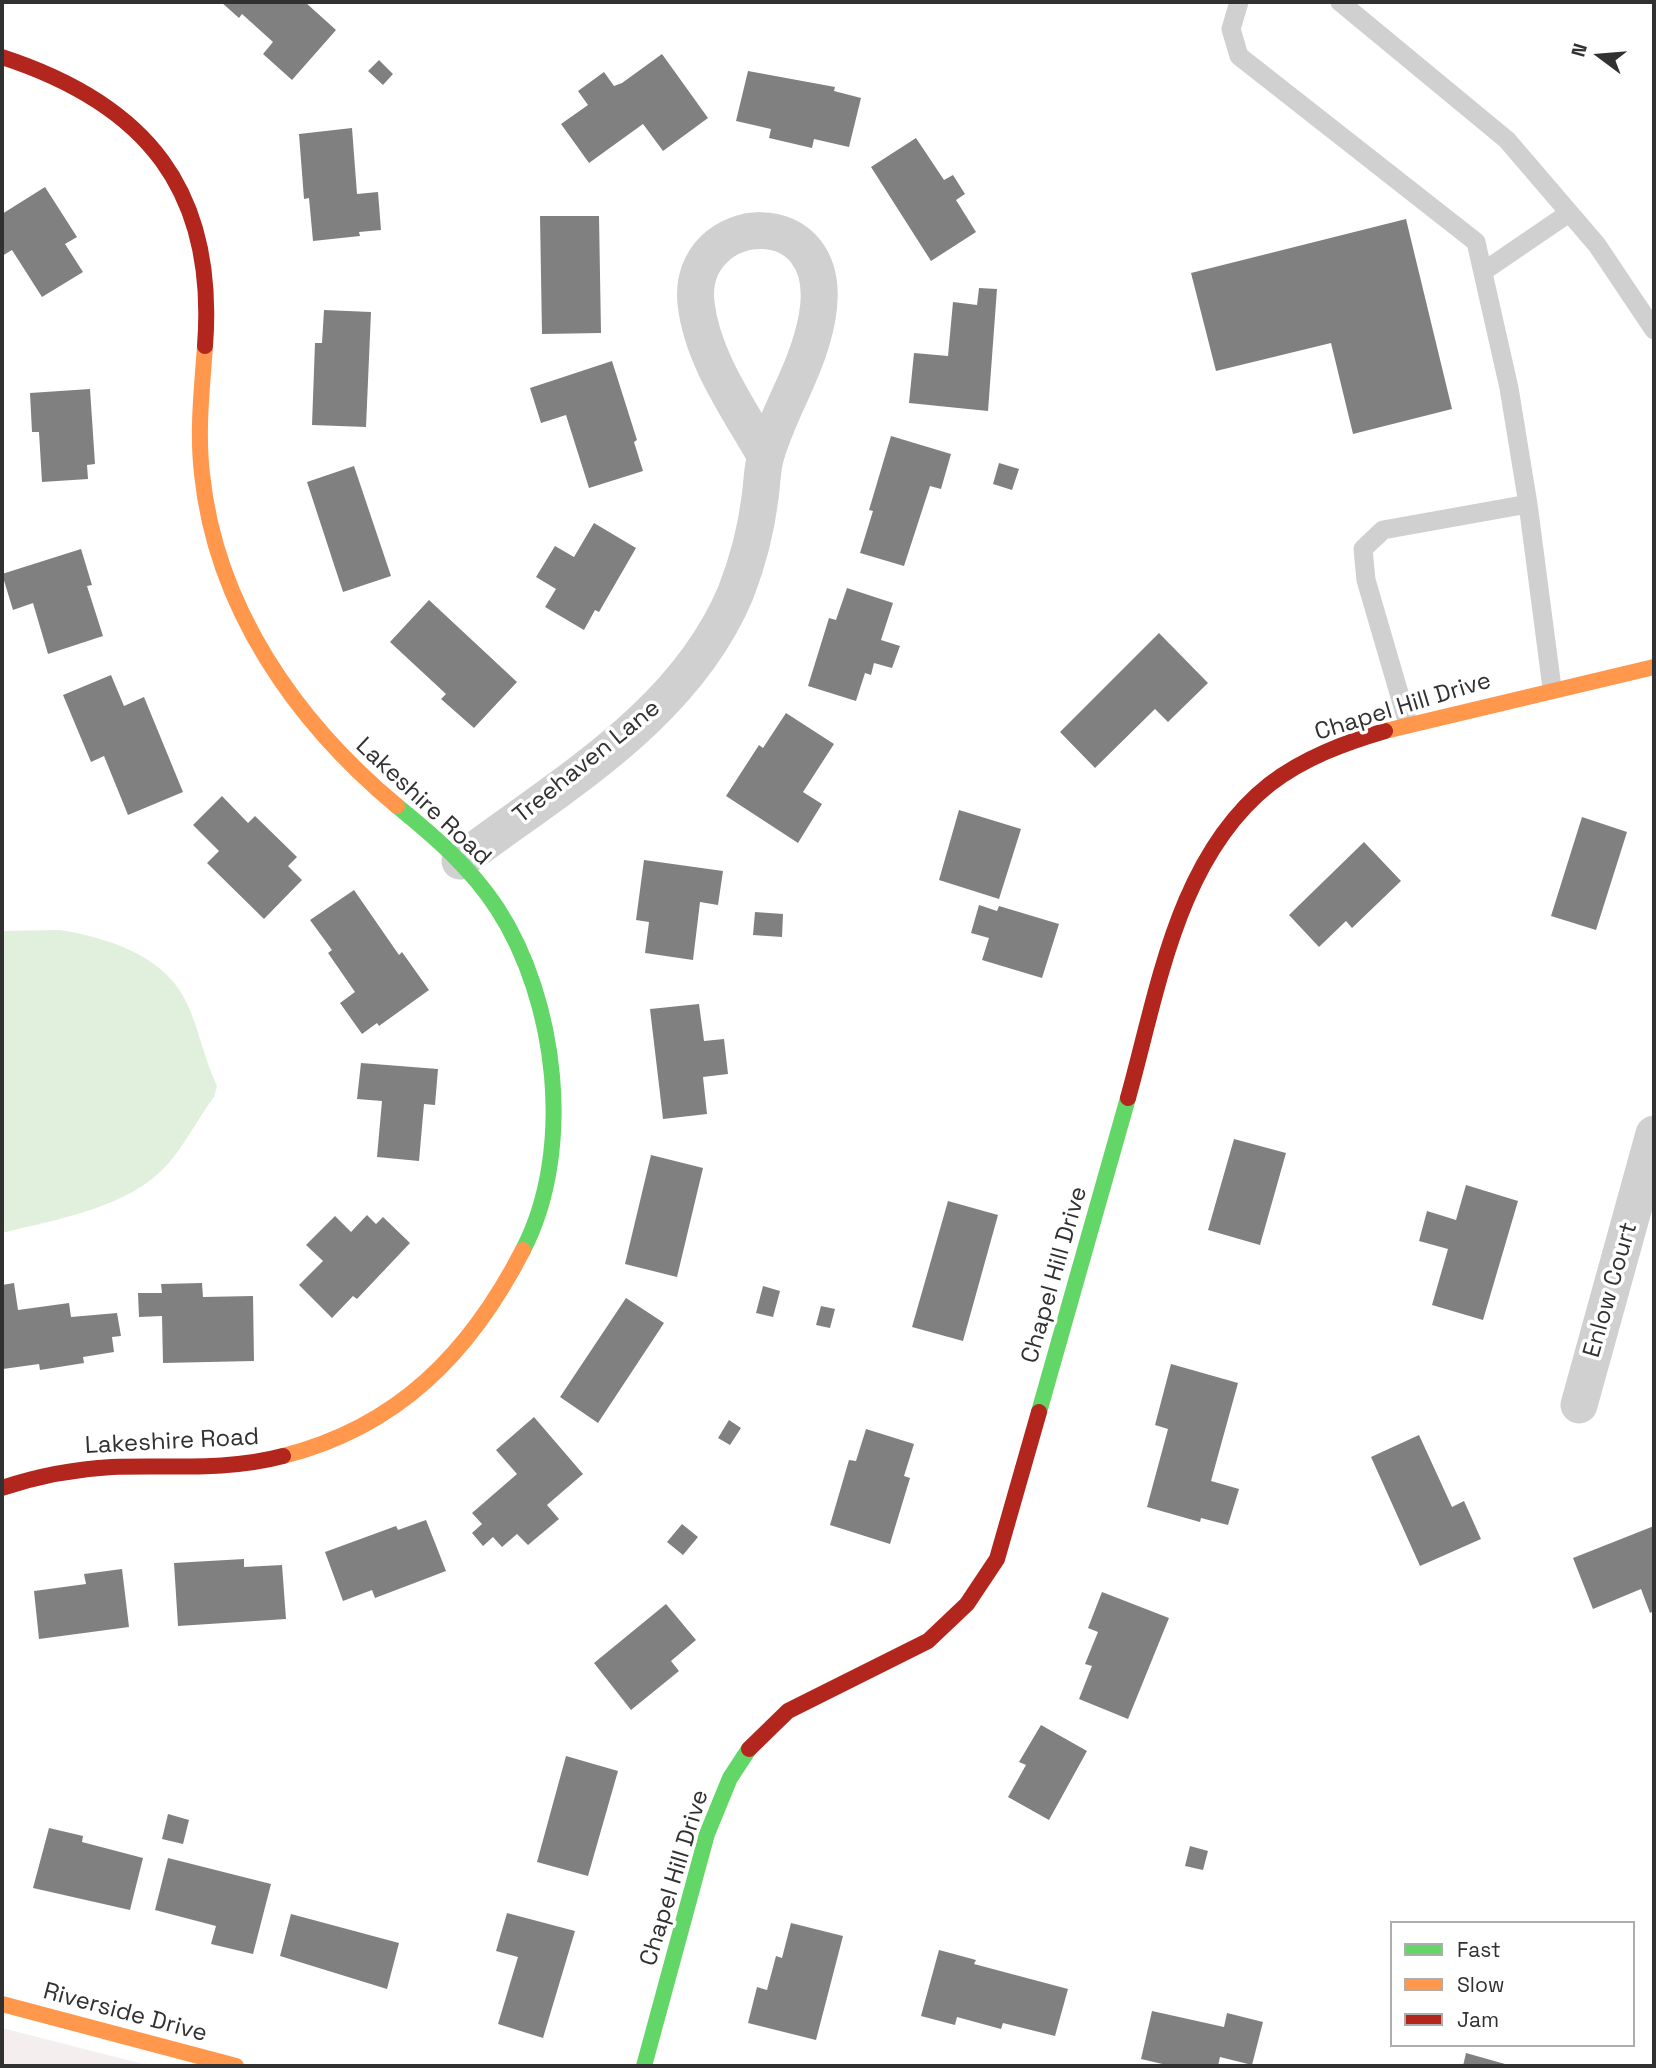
<!DOCTYPE html>
<html>
<head>
<meta charset="utf-8">
<style>
	body { margin:0 }
	#map { position:relative; width:1656px; height:2068px; overflow:hidden; background:#fff; font-family:"Space Grotesk",sans-serif }
	canvas { display:block }
	.frame { position:absolute; inset:0; border:4px solid #313131; pointer-events:none }
	.legend { position:absolute; left:1390px; top:1921px; width:245px; height:126px; box-sizing:border-box; background:#fff; border:2px solid #adadad; margin:0; padding:9px 12px; list-style:none; font-size:21px; color:#313131 }
	.legend li { display:flex; align-items:center; gap:14px; height:35px }
	.legend b { width:35px; border:2px solid #adadad }
	.north { position:absolute; left:1565px; top:21px; width:70px; height:70px; -webkit-text-stroke:5px #fff; paint-order:stroke; rotate:286deg; font-size:19px; font-weight:700; line-height:28px; text-align:center; color:#313131 }
	.north::after { content:''; display:block; margin:auto; width:24px; height:32px; background:#313131; clip-path:polygon(50% 0,100% 100%,50% 72%,0 100%) }
</style>
</head>
<body>
<div id="map">
<canvas width="1656" height="2068"></canvas>
<div class="frame"></div>
<ul class="legend">
<li><b style="height:9px;background:#63d668"></b>Fast</li>
<li><b style="height:9px;background:#ff974d"></b>Slow</li>
<li><b style="height:9px;background:#b3261e"></b>Jam</li>
</ul>
<div class="north">N</div>
</div>
<script>
const c = document.querySelector('canvas').getContext('2d');
c.lineJoin = 'round';
function paint(path, color) {
  c.fillStyle = color;
  c.fill(path, 'evenodd');
}
function strokePath(path, color, width, dash) {
  c.strokeStyle = color;
  c.lineWidth = width;
  c.lineCap = dash ? 'butt' : 'round';
  c.setLineDash(dash || []);
  c.stroke(path);
}
function drawText(font, color, halo, rows, align = 'center') {
  c.font = font + ' "Space Grotesk",sans-serif';
  c.lineWidth = 7;
  c.setLineDash([]);
  c.textBaseline = 'middle';
  c.strokeStyle = halo;
  c.fillStyle = color;
  for (const [text, x, y, turn = 0] of rows) {
    c.save();
    c.translate(x, y);
    c.rotate((+turn || 0) * Math.PI / 180);
    c.textAlign = isNaN(turn) ? turn : align;
    if (halo) c.strokeText(text, 0, 0);
    c.fillText(text, 0, 0);
    c.restore();
  }
}
const green = new Path2D(`
	M2,2028L151,2066H2Z`);
const water = new Path2D(`
	M60,930C103,937 158,953 182,994C198,1022 203,1057 217,1086L214,1097C198,1118 186,1143 168,1164C129,1208 57,1219 2,1233V931Z`);
const building = new Path2D(`
	M221,2H305L336,30L292,80L263,54L273,42L242,14L239,18Z
	M662,54L708,118L663,151L643,124L589,163L561,124L588,105L578,91L604,72L614,86L622,83Z
	M379,60L393,74L383,85L368,71Z
	M748,71L835,87L834,91L861,98L849,147L814,139L812,148L769,138L771,129L736,121Z
	M352,128L357,194L378,192L381,230L359,232L360,236L313,241L309,198L304,199L299,134Z
	M916,138L944,180L953,175L965,194L956,200L976,232L931,261L871,167Z
	M45,187L77,237L65,244L83,272L42,297L12,250L2,256V214Z
	M540,216H599L601,333L542,334Z
	M1406,219L1452,409L1353,434L1331,343L1216,371L1191,273Z
	M979,288L997,289L988,411L909,403L914,353L948,356L953,302L977,305Z
	M324,310L371,312L366,427L312,425L315,343H322Z
	M612,361L637,440L634,442L643,471L589,488L566,415L541,423L530,388Z
	M90,389L95,464L87,465L88,479L42,482L39,432H32L30,393Z
	M891,436L951,454L941,489L930,486L904,566L860,553L873,511L869,510Z
	M999,463L1019,469L1012,490L993,484Z
	M354,466L391,576L343,592L307,482Z
	M594,523L636,548L599,612L595,610L584,630L545,607L556,589L536,577L555,546L574,557Z
	M81,549L92,585L87,586L103,636L48,654L33,603L13,610L2,574Z
	M847,588L893,603L881,640L900,646L892,668L874,663L871,675L865,673L856,701L808,686L829,618L836,620Z
	M429,600L517,682L474,728L441,699L446,694L390,642Z
	M1159,633L1208,683L1168,722L1155,709L1095,768L1060,732Z
	M111,675L124,706L144,697L183,792L128,815L104,756L91,762L63,695Z
	M786,713L834,744L803,792L822,804L798,843L726,796L759,745L763,748Z
	M222,796L248,823L255,816L297,857L288,866L302,880L264,919L207,863L219,851L193,825Z
	M959,810L1021,829L999,899L939,880Z
	M1582,817L1627,832L1596,930L1551,916Z
	M1364,842L1401,881L1352,928L1346,921L1319,947L1289,915Z
	M644,860L723,871L718,905L700,902L693,960L645,953L649,922L636,920Z
	M354,890L399,955L402,952L429,990L379,1026L377,1023L362,1034L340,1003L355,992L328,953L332,950L310,920Z
	M979,905L997,911L999,906L1059,924L1042,978L982,960L989,938L971,933Z
	M755,912L783,914L782,937L753,935Z
	M699,1004L704,1041L724,1039L728,1074L703,1077L707,1114L663,1119L650,1009Z
	M361,1063L438,1069L435,1105L424,1104L419,1161L377,1157L382,1101L357,1099Z
	M1234,1139L1286,1153L1260,1245L1208,1230Z
	M651,1155L703,1168L677,1277L625,1264Z
	M1466,1185L1518,1201L1483,1320L1432,1305L1448,1249L1419,1241L1427,1211L1456,1220Z
	M948,1201L998,1215L963,1341L912,1327Z
	M367,1215L376,1224L383,1217L410,1243L357,1299L353,1296L332,1318L299,1285L323,1261L306,1245L335,1216L351,1232Z
	M14,1283L18,1310L69,1303L71,1317L117,1313L121,1336L112,1337L114,1352L83,1357L84,1363L40,1370L39,1364L3,1369L2,1285Z
	M202,1283L203,1297L253,1296L254,1361L163,1363L162,1316L139,1317L138,1293H162L161,1284Z
	M763,1286L780,1291L773,1317L756,1313Z
	M626,1298L664,1323L598,1423L560,1397Z
	M821,1306L835,1309L830,1328L816,1325Z
	M1171,1364L1238,1383L1211,1481L1239,1489L1228,1525L1201,1518L1200,1522L1147,1507L1168,1429L1155,1425Z
	M534,1417L583,1474L547,1505L559,1519L528,1545L517,1534L502,1547L493,1537L483,1546L472,1533L482,1524L472,1513L517,1474L496,1450Z
	M729,1420L741,1428L730,1445L718,1438Z
	M866,1429L914,1444L904,1476L910,1478L890,1544L830,1525L849,1460L856,1461Z
	M1419,1435L1452,1507L1464,1501L1481,1539L1420,1566L1371,1457Z
	M426,1520L446,1571L375,1598L372,1590L343,1601L325,1552L396,1526L398,1530Z
	M682,1524L698,1537L683,1555L667,1542Z
	M1654,1526V1611L1650,1613L1641,1589L1593,1609L1573,1558Z
	M244,1559V1567L282,1565L286,1619L178,1626L174,1563Z
	M122,1569L129,1627L39,1639L34,1591L86,1584L84,1574Z
	M1102,1592L1169,1618L1128,1719L1079,1699L1092,1666L1085,1664L1098,1632L1088,1628Z
	M666,1604L696,1640L671,1661L679,1671L631,1710L594,1663Z
	M1041,1725L1087,1751L1049,1820L1008,1797L1026,1765L1019,1762Z
	M566,1756L618,1771L588,1876L537,1862Z
	M168,1814L189,1820L183,1844L162,1839Z
	M49,1828L83,1836L82,1842L143,1858L130,1910L33,1888Z
	M1190,1846L1208,1851L1203,1870L1185,1866Z
	M168,1858L271,1884L253,1954L211,1944L216,1926L155,1910Z
	M507,1913L575,1931L543,2038L498,2024L518,1957L496,1951Z
	M291,1914L399,1943L387,1989L280,1956Z
	M791,1923L843,1936L816,2040L748,2023L757,1987L767,1990L776,1956L782,1958Z
	M939,1950L976,1960L974,1964L1068,1989L1055,2036L1003,2023L1001,2029L957,2017L955,2025L921,2016Z
	M1152,2011L1224,2027L1227,2013L1263,2022L1252,2065L1220,2057L1218,2066H1171L1141,2059Z
	M1466,2053L1505,2064L1504,2066H1463Z`);
const lane = new Path2D(`
	M1239,2L1231,29L1239,56L1476,242L1509,388L1528,504L1552,688
	M1340,2L1507,140L1597,245L1654,330
	M1484,271L1569,213
	M1408,724L1366,580L1363,549L1383,530L1528,504`);
const street = new Path2D(`
	M460,861C562,784 685,715 736,592C748,561 756,530 760,498C762,484 762,468 766,455C780,407 807,371 817,318C839,197 686,211 696,303C702,358 739,409 765,455
	M1579,1405L1654,1134`);
const fast = new Path2D(`
	M397,806C435,837 470,867 497,908C557,1000 575,1150 523,1250
	M1039,1412L1128,1098
	M644,2066L707,1834L730,1778L749,1749`);
const slow = new Path2D(`
	M205,346C202,389 197,431 202,474C216,608 296,722 397,806
	M1385,731L1654,667
	M283,1456C398,1427 470,1353 523,1250
	M2,2004L236,2066`);
const jam = new Path2D(`
	M2,57C146,104 217,190 205,346
	M1128,1098C1158,991 1177,857 1270,784C1304,758 1344,743 1385,731
	M2,1488C38,1476 74,1469 112,1467C169,1465 227,1471 283,1456
	M749,1749L788,1711L928,1641L967,1604L997,1559L1039,1412`);
const streetNames = [
	["Chapel Hill Drive",1403,707,-17],
	["Treehaven Lane",587,762,-39],
	["Lakeshire Road",423,802,43],
	["Chapel Hill Drive",1055,1275,-74],
	["Enlow Court",1611,1290,-74],
	["Lakeshire Road",172,1442,-3],
	["Chapel Hill Drive",675,1878,-73],
	["Riverside Drive",125,2013,15]
];
paint(green, '#f5eeee');
paint(water, '#e0f0dd');
paint(building, '#808080');
strokePath(lane, '#d0d0d0', 19);
strokePath(street, '#d0d0d0', 37);
strokePath(fast, '#63d668', 16);
strokePath(slow, '#ff974d', 16);
strokePath(jam, '#b3261e', 16);
drawText('24px', '#313131', '#fff', streetNames);
</script>
</body>
</html>
